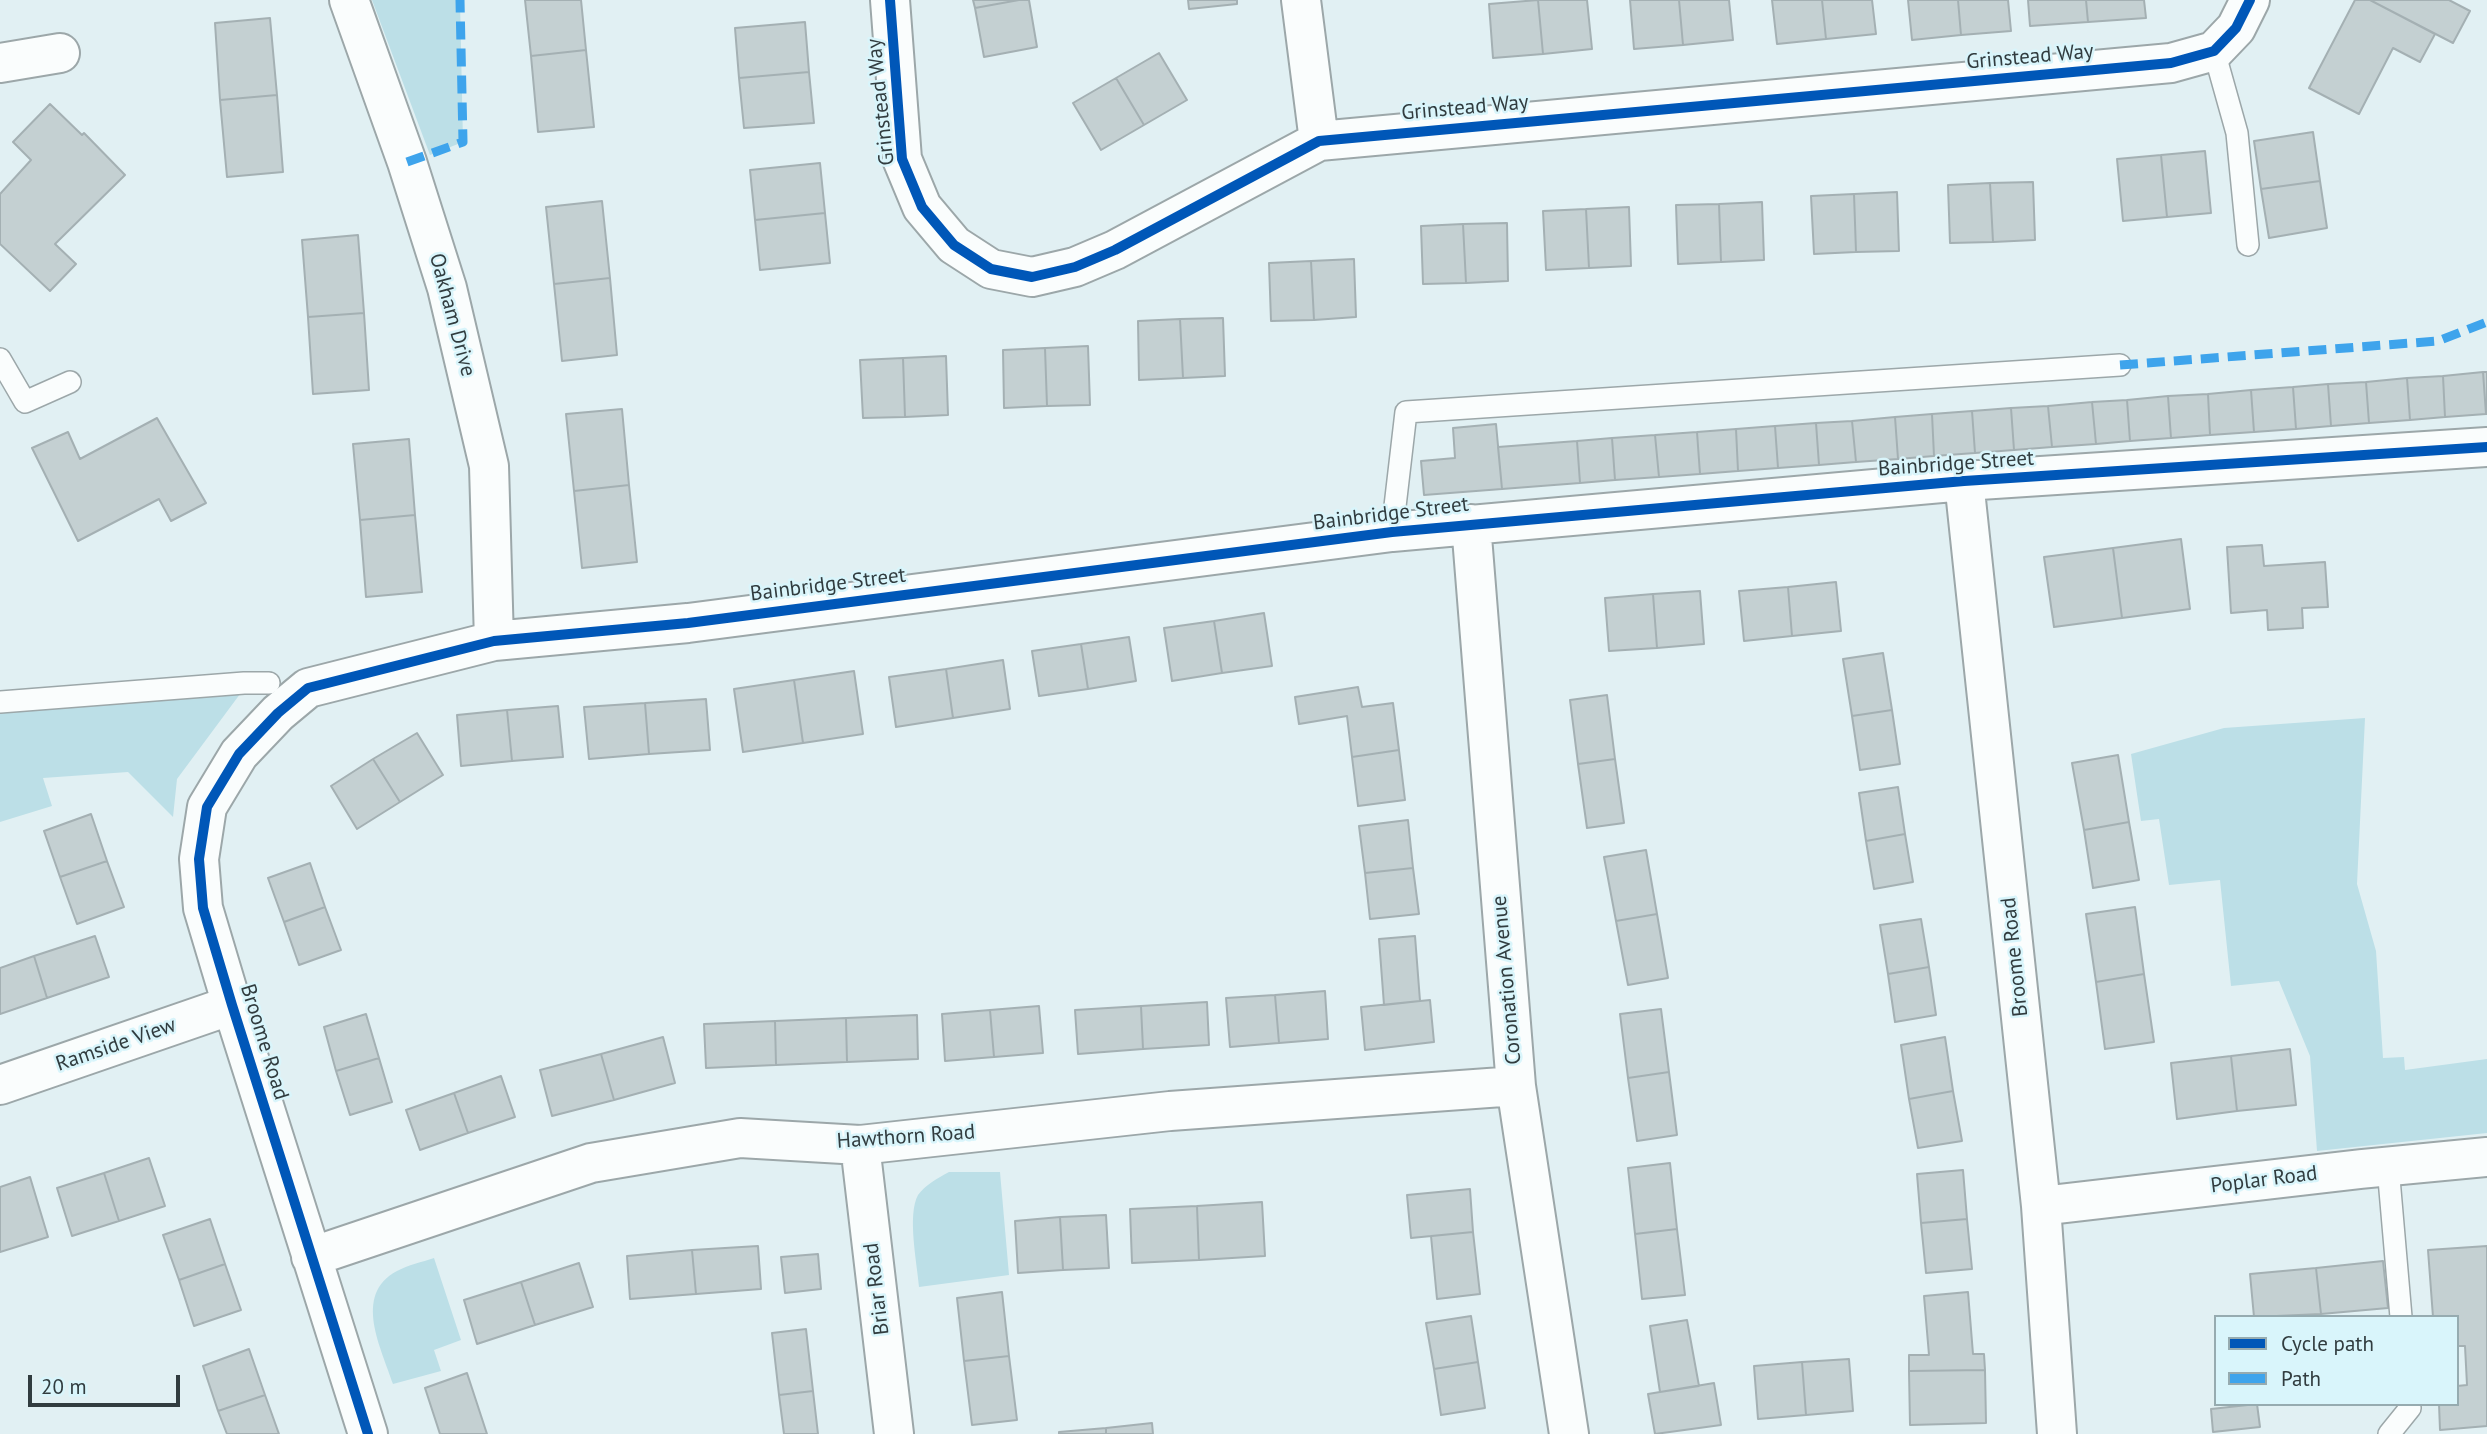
<!DOCTYPE html>
<html>
<head>
<meta charset="utf-8">
<style>
	body { margin:0 }
	#map { position:relative; width:2487px; height:1434px; overflow:hidden; background:#e1f0f3; font-family:"PT Sans",sans-serif }
	canvas { display:block }
	.legend { position:absolute; left:2214px; top:1315px; width:245px; height:91px; box-sizing:border-box; background:#d9f5fb; border:2px solid #96abb0; margin:0; padding:9px 12px; list-style:none; font-size:21px; color:#313c3f }
	.legend li { display:flex; align-items:center; gap:14px; height:35px }
	.legend b { width:35px; border:2px solid #96abb0 }
	.scale { position:absolute; left:28px; top:1375px; width:152px; height:32px; box-sizing:border-box; border:4px solid #313c3f; border-top:0; padding-left:9px; font-size:21px; line-height:24px; white-space:nowrap; color:#313c3f; -webkit-text-stroke:5px #d9f5fb; paint-order:stroke }
</style>
</head>
<body>
<div id="map">
<canvas width="2487" height="1434"></canvas>
<ul class="legend">
<li><b style="height:9px;background:#0057b8"></b>Cycle path</li>
<li><b style="height:9px;background:#3ea4ec"></b>Path</li>
</ul>
<div class="scale">20 m</div>
</div>
<script>
const c = document.querySelector('canvas').getContext('2d');
c.lineJoin = 'round';
function paint(path, color) {
  c.fillStyle = color;
  c.fill(path, 'evenodd');
}
function strokePath(path, color, width, dash) {
  c.strokeStyle = color;
  c.lineWidth = width;
  c.lineCap = dash ? 'butt' : 'round';
  c.setLineDash(dash || []);
  c.stroke(path);
}
function drawText(font, color, halo, rows, align = 'center') {
  c.font = font + ' "PT Sans",sans-serif';
  c.lineWidth = 5;
  c.setLineDash([]);
  c.textBaseline = 'middle';
  c.strokeStyle = halo;
  c.fillStyle = color;
  for (const [text, x, y, turn = 0] of rows) {
    c.save();
    c.translate(x, y);
    c.rotate((+turn || 0) * Math.PI / 180);
    c.textAlign = isNaN(turn) ? turn : align;
    if (halo) c.strokeText(text, 0, 0);
    c.fillText(text, 0, 0);
    c.restore();
  }
}
const green = new Path2D(`
	M372,0H460L463,142L430,155Z
	M243,690L177,779L173,817L128,772L43,778L52,806L0,822V702Z
	M2365,718L2357,884L2376,951L2383,1058L2404,1057L2405,1070L2487,1059V1133L2317,1151L2310,1056L2279,981L2231,986L2220,880L2169,885L2159,819L2141,821L2131,754L2224,728Z
	M949,1172H1000L1009,1275L919,1287C917,1263 907,1215 918,1195C925,1185 938,1178 949,1172Z
	M434,1258L461,1340L434,1350L441,1371L393,1384C382,1349 352,1295 397,1271C408,1265 422,1262 434,1258Z`);
const building = new Path2D(`
	M525,0H581L586,50L531,56Z
	M973,0H1019L975,8Z
	M1019,0H1029L1037,47L984,57L975,8Z
	M1188,0H1237V4L1189,9Z
	M1538,0L1543,54L1493,58L1489,4Z
	M1538,0H1587L1592,49L1543,54Z
	M1630,0H1679L1683,45L1634,49Z
	M1679,0H1729L1733,40L1683,45Z
	M1772,0H1822L1826,39L1777,44Z
	M1822,0H1872L1876,34L1826,39Z
	M1908,0H1958L1961,35L1912,40Z
	M1958,0H2008L2011,31L1961,35Z
	M2028,0H2086L2088,22L2030,26Z
	M2086,0H2144L2146,18L2088,22Z
	M2355,0H2370L2435,34L2420,62L2393,48L2359,114L2309,88Z
	M2370,0H2449L2470,11L2453,43Z
	M270,18L277,95L220,100L215,23Z
	M805,22L809,72L739,78L735,28Z
	M586,50L594,127L538,132L531,56Z
	M1159,53L1187,100L1144,125L1116,78Z
	M809,72L814,123L744,128L739,78Z
	M1116,78L1144,125L1101,150L1073,103Z
	M277,95L283,172L227,177L220,100Z
	M50,104L82,135L84,133L125,175L55,244L76,264L50,291L0,244V194L31,160L13,142Z
	M2313,132L2320,181L2261,189L2254,141Z
	M2205,151L2211,213L2167,217L2161,155Z
	M2161,155L2167,217L2123,221L2117,159Z
	M820,163L825,213L755,220L750,170Z
	M2320,181L2327,228L2269,238L2261,189Z
	M2033,182L2035,240L1993,242L1990,183Z
	M1990,183L1993,242L1950,243L1948,185Z
	M1897,192L1899,251L1856,252L1854,194Z
	M1854,194L1856,252L1814,254L1811,196Z
	M602,201L610,278L554,284L546,207Z
	M1762,202L1764,260L1721,262L1719,204Z
	M1719,204L1721,262L1678,264L1676,205Z
	M1629,207L1631,266L1589,268L1586,209Z
	M1586,209L1589,268L1546,270L1543,211Z
	M825,213L830,263L760,270L755,220Z
	M1507,223L1508,281L1466,283L1463,224Z
	M1463,224L1466,283L1423,284L1421,226Z
	M358,235L364,313L308,317L302,240Z
	M1354,259L1356,317L1314,320L1311,261Z
	M1311,261L1314,320L1271,321L1269,263Z
	M610,278L617,355L562,361L554,284Z
	M364,313L369,390L313,394L308,317Z
	M1223,318L1225,376L1183,378L1180,319Z
	M1180,319L1183,378L1139,380L1138,321Z
	M1088,346L1090,405L1047,406L1045,348Z
	M1045,348L1047,406L1004,408L1003,350Z
	M946,356L948,415L905,417L903,358Z
	M903,358L905,417L863,418L860,360Z
	M2483,372L2486,414L2445,417L2443,376Z
	M2483,372H2487V414H2486Z
	M2443,376L2445,417L2410,420L2407,378Z
	M2407,378L2410,420L2369,423L2366,382Z
	M2366,382L2369,423L2331,426L2328,384Z
	M2328,384L2331,426L2296,429L2293,387Z
	M2293,387L2296,429L2254,432L2251,390Z
	M2251,390L2254,432L2210,435L2208,394Z
	M2208,394L2210,435L2171,438L2168,396Z
	M2168,396L2171,438L2130,441L2127,400Z
	M2127,400L2130,441L2096,444L2092,402Z
	M2092,402L2096,444L2052,447L2048,406Z
	M2048,406L2052,447L2014,450L2011,408Z
	M2011,408L2014,450L1975,453L1972,411Z
	M622,409L629,485L574,491L566,414Z
	M1972,411L1975,453L1934,456L1932,414Z
	M1932,414L1934,456L1898,459L1895,417Z
	M1895,417L1898,459L1856,462L1852,421Z
	M157,418L206,503L171,521L159,499L78,541L32,448L68,432L80,459Z
	M1852,421L1856,462L1819,465L1816,423Z
	M1816,423L1819,465L1778,468L1775,426Z
	M1496,424L1502,489L1424,495L1421,461L1455,458L1453,428Z
	M1775,426L1778,468L1738,471L1736,429Z
	M1736,429L1738,471L1700,474L1697,432Z
	M1697,432L1700,474L1659,477L1655,435Z
	M1655,435L1659,477L1615,480L1612,438Z
	M1612,438L1615,480L1580,483L1577,441Z
	M409,439L415,515L360,520L353,444Z
	M1577,441L1580,483L1502,489L1498,447Z
	M629,485L637,562L582,568L574,491Z
	M415,515L422,592L366,597L360,520Z
	M2181,539L2190,609L2122,618L2113,548Z
	M2262,545L2264,566L2325,562L2328,607L2302,608L2303,628L2268,630L2267,610L2231,613L2227,547Z
	M2113,548L2122,618L2054,627L2044,557Z
	M1836,582L1841,631L1792,636L1788,587Z
	M1788,587L1792,636L1744,641L1739,591Z
	M1700,591L1704,644L1657,648L1653,594Z
	M1653,594L1657,648L1609,651L1605,598Z
	M1264,613L1272,666L1222,673L1214,621Z
	M1214,621L1222,673L1172,681L1164,628Z
	M1129,637L1136,681L1088,689L1081,644Z
	M1081,644L1088,689L1039,696L1032,651Z
	M1883,653L1892,710L1852,716L1843,659Z
	M1003,660L1010,709L953,718L946,669Z
	M946,669L953,718L896,727L889,677Z
	M854,671L863,734L803,743L794,680Z
	M794,680L803,743L743,752L734,689Z
	M1358,687L1362,707L1393,703L1399,750L1352,757L1347,716L1299,724L1295,697Z
	M1607,695L1615,759L1578,764L1570,700Z
	M706,699L710,750L649,754L645,703Z
	M645,703L649,754L589,759L584,707Z
	M558,706L563,757L512,761L507,710Z
	M507,710L512,761L461,766L457,715Z
	M1892,710L1900,764L1860,770L1852,716Z
	M417,733L443,775L400,802L373,759Z
	M1399,750L1405,800L1358,806L1352,757Z
	M2118,755L2129,822L2084,830L2072,763Z
	M373,759L400,802L357,829L331,786Z
	M1615,759L1624,823L1587,828L1578,764Z
	M1898,787L1905,834L1866,841L1859,793Z
	M91,814L107,861L60,877L44,831Z
	M1408,820L1413,868L1365,873L1359,826Z
	M2129,822L2139,880L2093,888L2084,830Z
	M1905,834L1913,882L1874,889L1866,841Z
	M1646,850L1657,914L1616,921L1604,857Z
	M107,861L124,907L77,924L60,877Z
	M310,863L325,907L284,922L268,878Z
	M1413,868L1419,914L1370,919L1365,873Z
	M325,907L341,950L299,965L284,922Z
	M2135,907L2144,974L2096,982L2086,914Z
	M1657,914L1668,978L1628,985L1616,921Z
	M1921,919L1929,967L1888,974L1880,925Z
	M95,936L109,977L47,998L34,956Z
	M1415,936L1420,1001L1384,1005L1379,939Z
	M34,956L47,998L0,1014V968Z
	M1929,967L1936,1015L1895,1022L1888,974Z
	M2144,974L2154,1042L2105,1049L2096,982Z
	M1325,991L1328,1039L1279,1043L1275,995Z
	M1275,995L1279,1043L1230,1047L1226,998Z
	M1430,1000L1434,1042L1365,1050L1361,1007Z
	M1207,1002L1209,1045L1143,1049L1141,1006Z
	M1039,1006L1043,1053L994,1057L990,1010Z
	M1141,1006L1143,1049L1078,1054L1075,1010Z
	M1661,1009L1669,1072L1628,1078L1620,1014Z
	M990,1010L994,1057L945,1061L942,1014Z
	M366,1014L379,1058L336,1071L324,1027Z
	M917,1015L918,1059L847,1062L846,1018Z
	M846,1018L847,1062L776,1065L775,1021Z
	M775,1021L776,1065L706,1068L704,1024Z
	M663,1037L675,1083L614,1100L601,1054Z
	M1945,1037L1953,1091L1909,1099L1901,1045Z
	M2290,1049L2296,1105L2237,1111L2231,1056Z
	M601,1054L614,1100L552,1116L540,1070Z
	M2231,1056L2237,1111L2177,1119L2171,1063Z
	M379,1058L392,1102L350,1115L336,1071Z
	M1669,1072L1677,1135L1637,1141L1628,1078Z
	M501,1076L515,1117L468,1133L454,1093Z
	M1953,1091L1962,1141L1918,1148L1909,1099Z
	M454,1093L468,1133L420,1150L406,1110Z
	M149,1158L165,1206L119,1221L104,1173Z
	M1670,1163L1677,1229L1635,1234L1628,1168Z
	M1963,1170L1967,1219L1921,1223L1917,1174Z
	M104,1173L119,1221L72,1236L57,1188Z
	M30,1177L48,1237L0,1252V1187Z
	M1470,1189L1473,1232L1411,1238L1407,1195Z
	M1262,1202L1265,1256L1199,1260L1197,1206Z
	M1197,1206L1199,1260L1132,1263L1130,1209Z
	M1106,1215L1109,1268L1063,1270L1060,1217Z
	M1060,1217L1063,1270L1018,1273L1015,1221Z
	M210,1219L225,1264L179,1280L163,1235Z
	M1967,1219L1972,1269L1926,1273L1921,1223Z
	M1677,1229L1685,1295L1642,1299L1635,1234Z
	M1473,1232L1480,1294L1437,1299L1431,1236Z
	M758,1246L761,1289L696,1294L692,1250Z
	M2487,1246V1426L2440,1430L2439,1404H2457V1386L2467,1385L2465,1346H2457V1317H2433L2428,1250Z
	M692,1250L696,1294L630,1299L627,1256Z
	M818,1254L821,1289L785,1293L781,1257Z
	M2383,1261L2388,1308L2321,1314L2316,1268Z
	M579,1263L593,1307L535,1325L521,1282Z
	M225,1264L241,1310L194,1326L179,1280Z
	M2316,1268L2321,1314L2254,1317L2250,1274Z
	M521,1282L535,1325L477,1344L464,1300Z
	M1002,1292L1009,1356L964,1361L957,1298Z
	M1968,1292L1973,1354H1984L1985,1370L1909,1371V1355H1929L1924,1296Z
	M1471,1316L1478,1362L1434,1369L1426,1323Z
	M1687,1320L1699,1386L1660,1392L1650,1326Z
	M806,1329L813,1391L779,1395L772,1333Z
	M249,1349L265,1395L218,1411L203,1366Z
	M1009,1356L1017,1420L972,1425L964,1361Z
	M1849,1359L1853,1411L1806,1415L1802,1362Z
	M1478,1362L1485,1408L1441,1415L1434,1369Z
	M1802,1362L1806,1415L1758,1419L1754,1366Z
	M1985,1370L1986,1423L1910,1425L1909,1371Z
	M467,1373L487,1434H440L425,1388Z
	M1714,1383L1721,1425L1655,1434L1648,1394Z
	M813,1391L818,1434H784L779,1395Z
	M265,1395L279,1434H227L218,1411Z
	M2257,1404L2260,1427L2213,1432L2211,1409Z
	M1152,1423L1153,1434H1106V1428Z
	M1106,1428V1434H1059V1432Z`);
const lane = new Path2D(`
	M2214,51L2237,133L2248,245
	M0,359L25,402L70,382
	M1392,532L1406,412L2120,365
	M0,702L244,683H269
	M2388,1167L2401,1317
	M2389,1434L2410,1408L2409,1404`);
const street = new Path2D(`
	M349,0L407,162L447,288L489,466L494,641
	M890,0L902,159L922,207L954,245L991,269L1032,277L1075,267L1115,250L1319,141L2171,63L2214,51L2236,28L2250,0
	M1301,0L1319,141
	M0,63L60,53
	M1964,481L2041,1206L2057,1434
	M1471,524L1516,1086L1569,1434
	M0,1085L232,1005
	M860,1145L894,1434
	M2041,1206L2361,1169L2487,1157
	M311,1257L591,1163L740,1138L860,1145L1170,1111L1516,1086
	M368,1434L232,1005L203,908L199,859L207,807L239,754L278,713L308,688L494,641L688,623L1392,532L1964,481L2487,447`);
const quiet = new Path2D(`
	M407,162L463,142L460,0
	M2120,365L2438,341L2487,322`);
const cycleway = new Path2D(`
	M890,0L902,159L922,207L954,245L991,269L1032,277L1075,267L1115,250L1319,141L2171,63L2214,51L2236,28L2250,0
	M368,1434L232,1005L203,908L199,859L207,807L239,754L278,713L308,688L494,641L688,623L1392,532L1964,481L2487,447`);
const streetNames = [
	["Grinstead Way",2030,57,-5],
	["Grinstead Way",881,102,-96],
	["Grinstead Way",1465,108,-5],
	["Oakham Drive",452,315,75],
	["Bainbridge Street",1956,464,-4],
	["Bainbridge Street",1391,514,-7],
	["Bainbridge Street",828,585,-7],
	["Broome Road",2015,957,-96],
	["Coronation Avenue",1507,980,-95],
	["Broome Road",264,1042,73],
	["Ramside View",116,1045,-19],
	["Hawthorn Road",906,1137,-4],
	["Poplar Road",2264,1180,-7],
	["Briar Road",877,1289,-97]
];
paint(green, '#bcdfe7');
paint(building, '#c4d0d2');
strokePath(building, '#a4b0b3', 2);
strokePath(lane, '#9ca7a9', 24);
strokePath(street, '#9ca7a9', 42);
strokePath(lane, '#fafdfd', 21);
strokePath(street, '#fafdfd', 38);
strokePath(quiet, '#3ea4ec', 9, [18, 9]);
strokePath(cycleway, '#0057b8', 10);
drawText('21px', '#313c3f', '#d9f5fb', streetNames);
</script>
</body>
</html>
